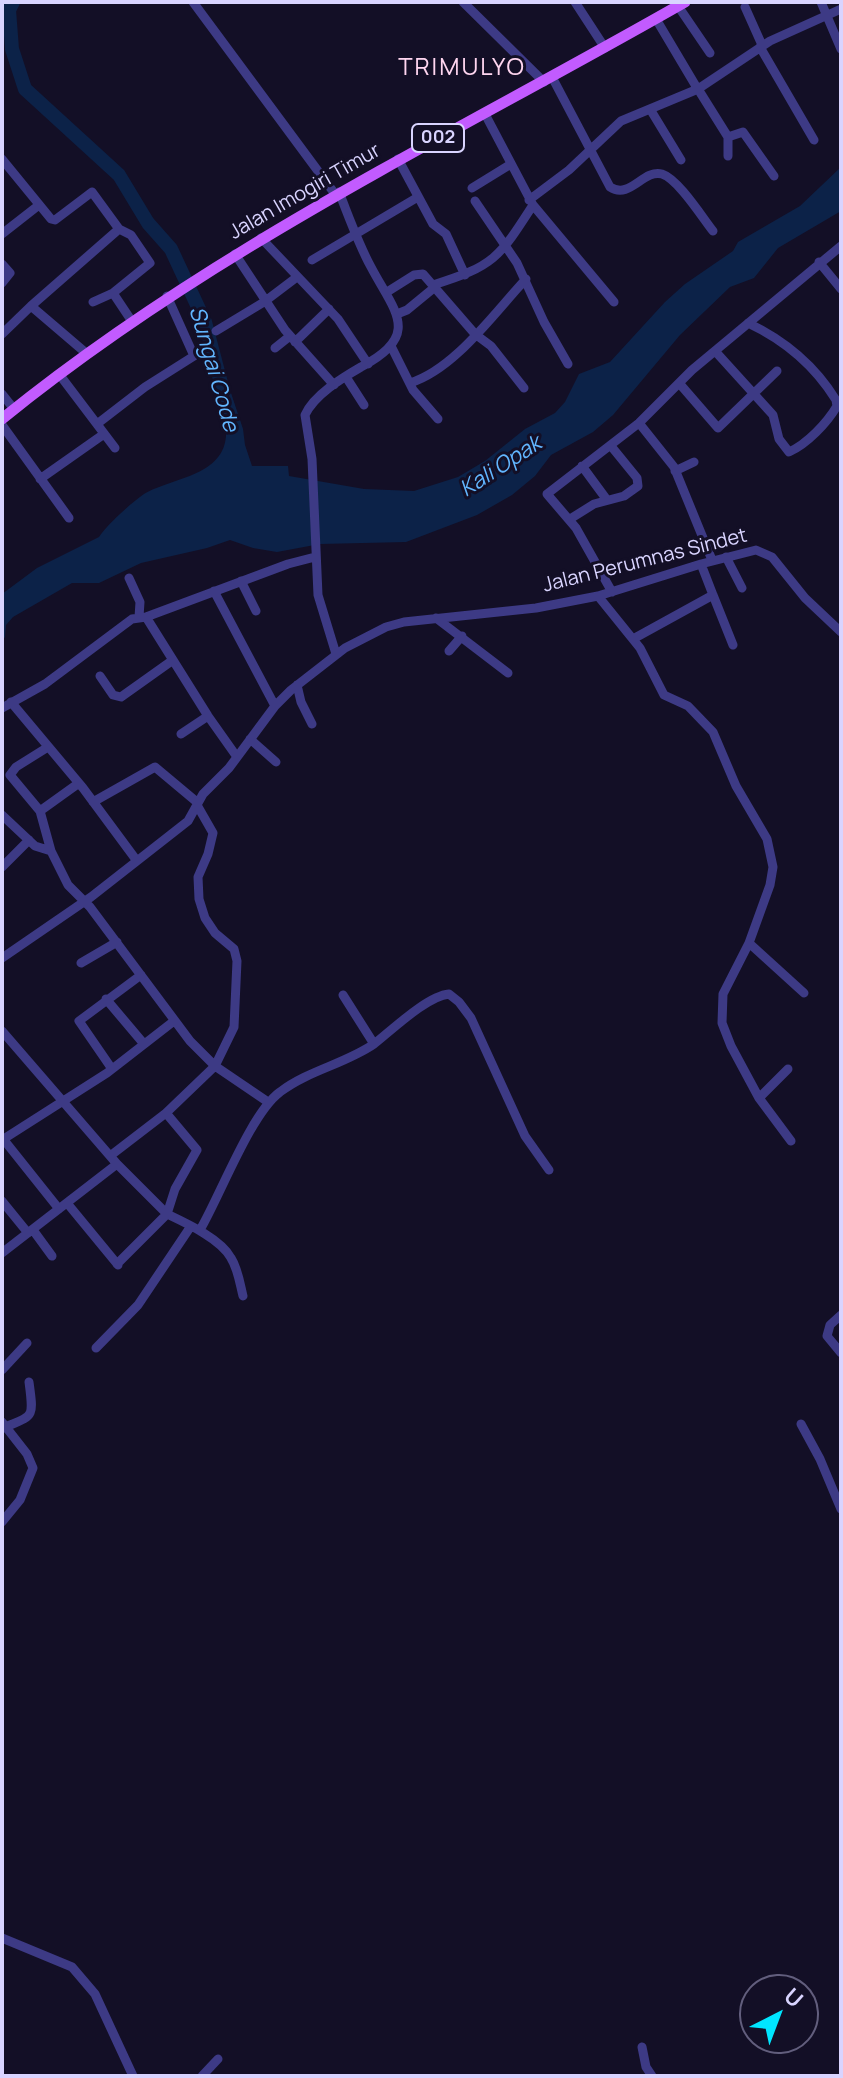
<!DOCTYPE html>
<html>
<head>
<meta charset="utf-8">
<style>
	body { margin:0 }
	#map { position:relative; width:843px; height:2078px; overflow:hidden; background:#130f26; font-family:Manrope,sans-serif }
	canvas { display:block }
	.frame { position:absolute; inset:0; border:4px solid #d9d4ff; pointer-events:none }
	.north { position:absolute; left:739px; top:1974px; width:80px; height:80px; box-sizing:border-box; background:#130f26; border:2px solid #625e7d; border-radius:50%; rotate:42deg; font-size:22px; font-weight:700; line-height:32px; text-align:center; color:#d9d4ff }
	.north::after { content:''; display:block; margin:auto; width:28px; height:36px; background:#00e5ff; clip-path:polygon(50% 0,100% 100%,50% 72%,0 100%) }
</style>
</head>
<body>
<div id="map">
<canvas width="843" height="2078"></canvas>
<div class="frame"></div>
<div class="north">U</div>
</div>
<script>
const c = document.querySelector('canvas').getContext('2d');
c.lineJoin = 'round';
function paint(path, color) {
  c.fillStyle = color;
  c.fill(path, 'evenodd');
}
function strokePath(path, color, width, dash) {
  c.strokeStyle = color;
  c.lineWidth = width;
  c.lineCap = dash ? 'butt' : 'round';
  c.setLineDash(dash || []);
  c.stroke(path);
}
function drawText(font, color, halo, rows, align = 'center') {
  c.font = font + ' Manrope,sans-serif';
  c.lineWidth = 6;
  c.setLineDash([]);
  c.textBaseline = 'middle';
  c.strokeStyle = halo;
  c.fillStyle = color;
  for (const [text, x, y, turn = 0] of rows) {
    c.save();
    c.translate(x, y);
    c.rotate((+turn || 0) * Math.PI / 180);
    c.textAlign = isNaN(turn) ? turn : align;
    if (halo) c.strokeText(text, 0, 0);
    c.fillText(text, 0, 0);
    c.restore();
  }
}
const water = new Path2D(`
	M841,167V211L778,248L754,278L730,287L680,335L613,415L593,432L551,455L535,476L512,495L477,515L406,542L320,544L277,552L253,548L230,540L207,548L141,563L99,583H72L13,617L6,625L5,637L2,641V594L37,568L99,537C107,525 132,502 144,494C173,477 229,476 226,429C225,409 216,388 210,369L224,372L243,429L245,445L252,466H288L289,476L364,489L414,491L458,477L485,461L525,429L555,413L565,402L579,374L610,362L665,302L685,284L733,251L738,242L800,206Z`);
const river = new Path2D(`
	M13,2L9,10L12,49L25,89L119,175L148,223L171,249L205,322L222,387`);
const minor = new Path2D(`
	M193,2L335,194
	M463,2L544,82
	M575,2L605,48
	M821,2L841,49
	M678,6L710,53
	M745,7L762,45
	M656,19L697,88
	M760,47L814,140
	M552,77L610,187C630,200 643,169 662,174C678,179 702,217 713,231
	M698,89L728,137V156
	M650,109L681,160
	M728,137L743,132L774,176
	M2,159L51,219L55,220L92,192L119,229L131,235L150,263L113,293L131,320
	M398,159L433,224L446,234L465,275
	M472,188L511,164
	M529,200L569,170L621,121L698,89L770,41L841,9
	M475,201L517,263L544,322L568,364
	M533,205L614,302
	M2,234L39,205
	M261,238L338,319L368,364
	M235,254L285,330L334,385
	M312,260L418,197
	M819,262L841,289
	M2,264L10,273L2,283
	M433,285C494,266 499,258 533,205L485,114
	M387,292L414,275L423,274L475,334L491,346L524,388
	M93,302L113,293
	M397,314L407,310L435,287
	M216,331L264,302L297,277
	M2,334L31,306
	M295,342L329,309
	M391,346L413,390L438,419
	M275,348L290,336
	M715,351L773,415L779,439L789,452C807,444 827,423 837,406L836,400C815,366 784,340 748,323
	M86,353L31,306L119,229
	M59,374L115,448
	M346,377L364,405
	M410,383C455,369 494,313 526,279
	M679,383L718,428L777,371
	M2,394L14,409
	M639,423L674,467L712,560
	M97,424L145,387L194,356L167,296
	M2,425L69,518
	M582,466L607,500
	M675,471L694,462
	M40,479L104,434
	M570,519L594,504L624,496L638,486L637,478L611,446
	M726,557L742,588
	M129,578L140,602L139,617
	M241,581L256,611
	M214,591L275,706
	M612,592L576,528L547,494L639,423L692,370L841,246
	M713,595L733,645
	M598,596L640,648L664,695L688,706L713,732L736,786L767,839L773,867L770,885L749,943L723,994L722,1023L731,1046L759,1098L791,1141
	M146,617L208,716L237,757
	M436,618L508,673
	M633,639L713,595L701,564
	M449,651L462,636
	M336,654L318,595L312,459L305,415C314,395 342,378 361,367C423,335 394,311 371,267C358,243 349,217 339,192
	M100,676L113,695L121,697L173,660
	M297,685L301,702L312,724
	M11,702L83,788L137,861
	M2,708L45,684L132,619L146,617L288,564L315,557
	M181,734L208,716
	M250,739L276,762
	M48,747L16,767L10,775L40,811L51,851
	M93,802L155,767L198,803
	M197,805L213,833L208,854L198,877L199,899L205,918L215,933L234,949L237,961L234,1027L215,1066L268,1102
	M40,811L79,783
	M2,815L35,846L51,851L68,885L90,907L190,1041L215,1066L166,1113L197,1150L175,1189L167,1214C186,1223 221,1239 231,1258C238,1269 240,1284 243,1296
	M2,867L29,840
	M749,943L804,993
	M2,958L91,897L188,821L203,794L229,768L275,706L291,690L345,648L386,627L404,622L536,608L598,596L701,564L756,550L772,557L805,598L841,632
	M81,963L117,942
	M106,999L144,1044
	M2,1031L117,1164L167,1214L117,1264
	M374,1044C392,1030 427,996 449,994L459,1002L471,1018L525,1136L549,1170
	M112,1069L79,1021L141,975
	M759,1098L788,1069
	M2,1140L107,1073L174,1021
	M4,1140L59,1209
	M110,1156L166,1113
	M2,1201L28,1233
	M67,1203L118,1265
	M33,1230L52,1256
	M200,1230C220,1196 251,1113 280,1092C309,1070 345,1064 374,1044L343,995
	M2,1253L117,1164
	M841,1315L830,1325L827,1336L841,1353
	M96,1348L138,1305L191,1226
	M2,1370L27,1343
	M2,1422L27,1454L33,1468L20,1500L2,1522
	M801,1424L820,1459L841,1509
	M3,1428C34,1415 34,1419 29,1382
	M2,1938L72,1967L95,1994L133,2076
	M642,2047L646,2067L652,2076
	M202,2076L218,2059`);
const major = new Path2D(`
	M2,419C214,247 451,136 685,2`);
const shields = [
	[438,138,52]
];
const shieldNames = [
	["002",438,138]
];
const streetNames = [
	["Jalan Imogiri Timur",305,192,-30],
	["Jalan Perumnas Sindet",645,561,-14]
];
const waterNames = [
	["Sungai Code",213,369,74],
	["Kali Opak",501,467,-33]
];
const quarterNames = [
	["TRIMULYO",462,68]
];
paint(water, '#0c2248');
strokePath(river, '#0c2248', 14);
strokePath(minor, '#3d3a85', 9);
strokePath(major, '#c25bff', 11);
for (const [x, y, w] of shields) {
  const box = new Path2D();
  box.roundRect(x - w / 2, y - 14, w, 28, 6);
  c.fillStyle = '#130f26';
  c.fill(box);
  strokePath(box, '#d9d4ff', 2);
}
drawText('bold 18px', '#d9d4ff', null, shieldNames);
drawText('20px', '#d9d4ff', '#130f26', streetNames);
drawText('italic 22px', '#62b6ff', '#130f26', waterNames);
c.letterSpacing = '2px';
drawText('24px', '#ffd6f0', '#130f26', quarterNames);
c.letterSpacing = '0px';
</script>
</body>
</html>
